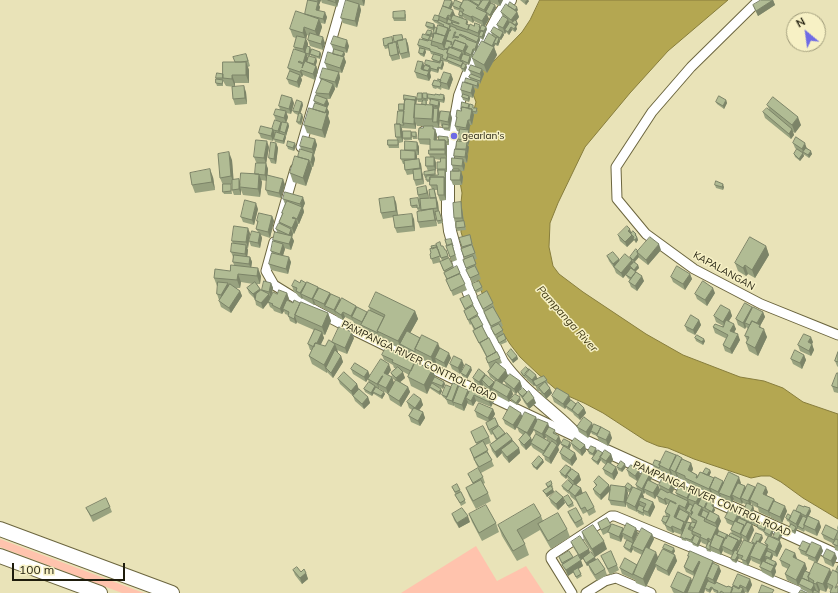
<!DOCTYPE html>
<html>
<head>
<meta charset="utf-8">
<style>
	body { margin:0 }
	#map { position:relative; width:838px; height:593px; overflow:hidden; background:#e9e3b8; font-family:Mulish,sans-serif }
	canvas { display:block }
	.north { position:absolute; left:786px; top:12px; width:40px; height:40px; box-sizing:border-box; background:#f7f1c5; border:1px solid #a09c7b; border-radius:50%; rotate:331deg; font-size:11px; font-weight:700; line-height:16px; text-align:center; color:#1e1c0c }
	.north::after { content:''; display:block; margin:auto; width:14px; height:18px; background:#6f6be5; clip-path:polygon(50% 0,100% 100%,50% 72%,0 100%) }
	.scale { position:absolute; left:12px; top:563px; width:113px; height:18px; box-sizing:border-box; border:2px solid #1e1c0c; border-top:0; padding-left:5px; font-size:12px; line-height:14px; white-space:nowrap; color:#1e1c0c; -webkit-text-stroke:3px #f7f1c5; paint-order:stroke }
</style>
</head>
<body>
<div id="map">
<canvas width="838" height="593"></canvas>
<div class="north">N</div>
<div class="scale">100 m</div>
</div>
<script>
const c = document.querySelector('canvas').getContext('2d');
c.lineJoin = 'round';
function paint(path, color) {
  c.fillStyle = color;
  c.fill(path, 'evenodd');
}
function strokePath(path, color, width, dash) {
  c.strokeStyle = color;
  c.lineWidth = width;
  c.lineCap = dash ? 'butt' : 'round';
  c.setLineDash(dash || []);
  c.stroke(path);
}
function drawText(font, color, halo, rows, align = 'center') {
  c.font = font + ' Mulish,sans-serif';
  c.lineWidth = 3;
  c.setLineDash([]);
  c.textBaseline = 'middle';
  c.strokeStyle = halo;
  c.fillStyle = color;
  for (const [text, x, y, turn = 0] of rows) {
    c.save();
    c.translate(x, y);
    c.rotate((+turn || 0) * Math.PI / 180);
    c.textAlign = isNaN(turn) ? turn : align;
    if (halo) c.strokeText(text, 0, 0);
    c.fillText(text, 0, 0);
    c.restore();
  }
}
const green = new Path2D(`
	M0,539L144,593H122L0,547Z
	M476,546L497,581L526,566L544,593H401Z`);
const water = new Path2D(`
	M540,0H728L668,51L630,93L585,147L558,203L550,223L549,247L553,266L559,274L583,292L646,334L683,355L740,377L764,381L783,388L803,402L838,414V519L803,498L781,482L770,476H761L751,478L694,459L668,448L658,446L646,441L603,413L584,403L559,392L538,374L520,357L510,344L493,318L479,286L467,252L461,232V203L462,193L458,171L476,102L473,94L472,91L481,72L490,65L522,32L530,20Z`);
const minor = new Path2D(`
	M759,0L691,67L652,112L616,167L617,199L646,234L694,269L761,304L838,335
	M424,131L452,133
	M301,147L343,0
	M278,228L295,169
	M274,242L266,271L274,285L313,309L347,327L449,377L576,437
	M572,593L551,559V556L553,554L611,516H615L803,593
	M586,593L605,581L616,578L651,593`);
const major = new Path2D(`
	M510,0L498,17L468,75L460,96L456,118L448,154V214L450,231L455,249L461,272L473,303L502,362C518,385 541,402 562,421C569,427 575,434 582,440L838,556`);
const highway = new Path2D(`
	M0,529L172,593
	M0,556L100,593`);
const wall = new Path2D(`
	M308,0H321L319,5L320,7L319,11L327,17L325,24L321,23L322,27L319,36L325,43L323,50L310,46L308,40L309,36L307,35L306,38L308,44V46L310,47L311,50L320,52L321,54L320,59L311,56L310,54V56H307L308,58L307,62L316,58L317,61L316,65L318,71L315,80L303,75L302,77H301L302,80L299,88L289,84L287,79L290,72L288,68L295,49L294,47L296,38L293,37L290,29L305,14Z
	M321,0H339L337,7L322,3Z
	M347,0H365L364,6L360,5L361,10L357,27L343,23L341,18L347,1Z
	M462,0H503L500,6L490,2L491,4L495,5L496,8L491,17L487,15L489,19L485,26L486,27L487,29L485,34V35L483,40L480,38V40L478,45V46L476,51L484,42L492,35L491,32L499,30L497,25L503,17L501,12L518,10L517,11L519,17L516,21L518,24L516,27L517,29L515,32L512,30L509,35L506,32L505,34L503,33L504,35L501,40H500V41L498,46L495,45L494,47L497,55L487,73L483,70L484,74L480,84L478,83L479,85L478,89L474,88L475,91L473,98L470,97V98L469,102L463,100L462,97V95L461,90L465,82L470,79L469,77L471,74L469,70L475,66L472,58L476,52L474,51L472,57H471V59L469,65L463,63L467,67L465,72L462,71L461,68L448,63V62H447L443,61L444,64L442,70L439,69L438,73L431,71L430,69L431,70L430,73L431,77L429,81L417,78L415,72L423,62L424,66H425V64L433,61L432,59L434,55L431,54L430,51L425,50L426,52L424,57L420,55L419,53L420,48H419L418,45L422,39V38L427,35L426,34L432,33L431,38L430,37L431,39L430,41H432V37L439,25L438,24L434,22L433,20L439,16L452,1L453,4L451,9L455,16L459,17V15L460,11L454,9L453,6L462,3L463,1ZM464,17V18L473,23L474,21L482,25L481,29L480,25L474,26L467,25L468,22L463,18Z
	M520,0H528L529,1L526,5Z
	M773,0L775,5L758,16L755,10L753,5Z
	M406,14V21H394L393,18Z
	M434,24L435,26L434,31L427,28L426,26Z
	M406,39L408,44L410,57L402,59L400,54L398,45H397L400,59L392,61L390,56L389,48L385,49L384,46Z
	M331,44L349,46L347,53L344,52L345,54L344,57L346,62L342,73L332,70L339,72L340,78L337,88L335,87V89L330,99H327L329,104L327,108L329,112L328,116L330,122L325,138L307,133L304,125L313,109L315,103L314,101L316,95V93L321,81L320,78L327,69L325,63L333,54L334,49H333Z
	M246,54L248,59L250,66L248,67L249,70V83H235V87L226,86L223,81V86H217L216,83V78L223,74L235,62Z
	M453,79L449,90L442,88V87L441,90L437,88L436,89L433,88L432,85L438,81L441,80Z
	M246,92L247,104L235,105L233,99Z
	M422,93L423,95L428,96L445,98L444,103L440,102V104L439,109L440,113V118L450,112L452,118L450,131L444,130L443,126H441L440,121L439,128L433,127L434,129H435L437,135V140L449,139V145H447V172H446V200L440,201L438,195V190H435L436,199L438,203L439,211L443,223L438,224L435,214L437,226L420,228L418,222L421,211V210V211H418L417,208H412L411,206L418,198L419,201L418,195L428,192L429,199L430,198L432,189L430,185V182H427L426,178H425L424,175L428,171L426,166L430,157L429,154L430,150V145L420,144L418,139L423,128L424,126H417L416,124V129L402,128L403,136L412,134L416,132L417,135V139H413L412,136V140H404L403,138V142L399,143V148H389L388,145L397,140L396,137L399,110L404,104V100L416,97L417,99L416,104H422L423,102H418L417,99ZM428,98L429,100L431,101L430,105H427V101H428ZM435,159L441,160L440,162L437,169L438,175H436L435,172L436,163Z
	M726,100L727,103L724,109L717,104L716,102Z
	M302,102L303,105L300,114L303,117L301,125L298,124L297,122L298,115L294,113L293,111Z
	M294,103L291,114L286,113L288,117L286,123H288L289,126L286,136L285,135L286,137L284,144L275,142L274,139L276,133H274L275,134L273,141L261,138L259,133L272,129L281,122L282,124V122L276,121L274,115L280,110L279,106Z
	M469,105L474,108L478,111L477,114H474V115L472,125H470L469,131L471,136L468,146L467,163L464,162L465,165L464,171H460L463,177L462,185H453L451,180L453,169L452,165L455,158L454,156L456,149L459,141L458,139L460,132L457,131L455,126L457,119L456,117L461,111V109Z
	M767,105L801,125L795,133L793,132L794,135L791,139L765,118L763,112L769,109Z
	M315,139L317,145L314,155L315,159L313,167H311L312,168L306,186L293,182L290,173L301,150L300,146Z
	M417,142L419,147V155H417V159L421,164L424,184L416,186L414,180L413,174L407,175L405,170L404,164H403L401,159L405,150Z
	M276,143L278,148L276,164L271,163L269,158Z
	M793,143L807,148L812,154L809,158L803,154L804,156L800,161L795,157L794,154L797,150L795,148Z
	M287,146H296L294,151L288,149Z
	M269,147L266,164L268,169L267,179H283L285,185L281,198L268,195L266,190L267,181L261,180L262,182L260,197L243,195L241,190V195H234L232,190V184H231L232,194H224L223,192V185L220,178L232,160L233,180L239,179L240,184L255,174L257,163L256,162L254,157Z
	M213,177L215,190L195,193L192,185Z
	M715,185L724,187L723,190L716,188Z
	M283,199L305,203L303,208L304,212L299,224H298V225L294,234L293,233V234L292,237L294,241L291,250L284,248L285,249L283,255L291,262L288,274L271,270L269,264L272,253L271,251L274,242L273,240L277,232L276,229L279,224V222L282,214V213L285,204Z
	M396,202L398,215L414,219L415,231L397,233L395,228L394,217L383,219L381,213Z
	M461,202L462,208L464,221L465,224L466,230L457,231L454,218Z
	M258,209L254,225L243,222L241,217Z
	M272,216L274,221L270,238L261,235L262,238L260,248L251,246L249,241L258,232L256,229L258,224L257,221Z
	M250,233L248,248H247L248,250L247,256L250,257L252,262L251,267L261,276L260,284H257L261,290L262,291V290L271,283L273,288L272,295L277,294L287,293L289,299L288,301L293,303H300L328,313L331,321L325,335L322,334L324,338L320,345L325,346L332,342L354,338L347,354L337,350L338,352V353L341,356L343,362L333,378L327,372V373L312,364L309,356L312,350H310L308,344L314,330L298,323L297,322L296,324L290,321L288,315L285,314L284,311L282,314L274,311L273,309L270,307L268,302L263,309L256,305L255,299L249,293L247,288L253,284L241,282L240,288H236L240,291L242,296L231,313L221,307L219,301L220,300H219L217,294L218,286H217L214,278L230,271L234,265L233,262V257L231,252L233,244L232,241Z
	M632,233L636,234L638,240L636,243L634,240L627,247L620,241L618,235Z
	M470,235L477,259L474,260L481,279L472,283L463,260H465L461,249L462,248L459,238Z
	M451,239L457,260L452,262L446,246Z
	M442,246L445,250H446L449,258L454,268L460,273L467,290L453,296L446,278L444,273H445L442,268L441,262L433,264L430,254L437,247ZM438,252H439L442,261L441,262Z
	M766,246L769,255L755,278L748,274L746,276L738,271L735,263Z
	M661,250L648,265L639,258V257L635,262L638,265L639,268L635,272L644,281L637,291L631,287L629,282L630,280L627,277L626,275L631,269L623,278L616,273L614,268L609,261L607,256L619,261L631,259L630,257L638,251Z
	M690,274L692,279L685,290L673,282L671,277Z
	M300,283H306V284L318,287L319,288L330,293L331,294L341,300L356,306L357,307L367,313L370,310L369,307L415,311L418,319L410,333L440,348L451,358L446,368L436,363V362L434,366L418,357L417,356V357L402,350V348L401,349L363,330L362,326L354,323L353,321L345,317L343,320L337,317L336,315L327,311L326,310L315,304V303L314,305L303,299V298L302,299L298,296L296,293L294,292L292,286Z
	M472,284L482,287L483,290L476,293Z
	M715,293L707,306L697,299L695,294Z
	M477,297L493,303L495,309H494L501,321L503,326L501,327L507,342L500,345L493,333L491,328L486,318L484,312L479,302Z
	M460,299L473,304L484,330L500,358L502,363L499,364L508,375L520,381L522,387L516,394L512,391L513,394L509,402L494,394L493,391L491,392L484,386L483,385L481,388L475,383L473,378L485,374L486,376L494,382V384L496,382L490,377L488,372L490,369L486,358H487L475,336L473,331L474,330L471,324L470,325L466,316L464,311L465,310ZM504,381L506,385L502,383Z
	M752,307V308L763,312L765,317L760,326L767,337L758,356L749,351L746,343L747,341L745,336L748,329L746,327L745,329L738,325L736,319Z
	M730,310L732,316L729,321L736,329L734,333L740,340L732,354L725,351L723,345L727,339L715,333L713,327L723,326L716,322L714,316Z
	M699,320L701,325L695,335L687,331L685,326Z
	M695,338L705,341L703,345L696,341Z
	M813,342L812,344L814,350L811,356L800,351L798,345Z
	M838,352V367L837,366L835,361Z
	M507,354L517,356L518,359L513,363L508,356Z
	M382,355L418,363L435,376V377L444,382L445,384L443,389L438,387L441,389L442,391L440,395L431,389L430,388L427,394L411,386L408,377L409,375L402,371L405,378L400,382L408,387L410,392L401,407L390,400L388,394L396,381L393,379L391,373L396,368H394L393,365L384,360Z
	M804,355L806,360L802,369L793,364L791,359Z
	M450,364L464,365L460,374L452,369Z
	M351,369L368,371L370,376L391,370L388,375L392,377L394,383L388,394L380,389L379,388V389L385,394L382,399L374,394V393L372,396L365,392L364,389L369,383L368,379L366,382L353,374Z
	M472,370L467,379L462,376L461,373Z
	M521,372L538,379L547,380L548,386L552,393L546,399L541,394L540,391L538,392L535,385L534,386L527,380L526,378H525L522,375Z
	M838,373V393L834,392L832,386Z
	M338,379L357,384L359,390L353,396L340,384Z
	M458,385L459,387L468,390L469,392L492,396L494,401L491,407L476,401L473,406L468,404V402L464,411L455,407L454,405V406L448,404L446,399L443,397L442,395L451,387Z
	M518,392L527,393L536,403L529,409L524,402L522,398L519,395Z
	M353,396L368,397L370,403L364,409L355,401Z
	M552,396L570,400L576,404L584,408L586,413L580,420L574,415L573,413L567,409L566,407L565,409L554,402Z
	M421,399L423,405L419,410L423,412L425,418L420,426L411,422L409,416L412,410L409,408L407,402Z
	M511,399L521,400L517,405L512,402Z
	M493,409L495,414L492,420L495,418L499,426L505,434L512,439L513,441L519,448L520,453L509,463L503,456L502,453L497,458L492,451L490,445L496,440L493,434L491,435L488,429L486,423L488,422L477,417L475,411Z
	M522,417H536L537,421L555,430L556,435L559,436L561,442L558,447V446L559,450L551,464L545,460L544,455L533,448L531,445L526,450L521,445L519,440L523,435L519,432L517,427L515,430L505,424L503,419ZM534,430L536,435L532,440L530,436ZM546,437L547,440L551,442L550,444L545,439Z
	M593,426L612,438L608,446L599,441L597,436L592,434L591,432L588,438L579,432L577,427Z
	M471,432L489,437L491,443L485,445L494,466L481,473L476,464L470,449L477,445Z
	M571,443L585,445L586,451L582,456L573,448Z
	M561,444L571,445L569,449L575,453L577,459L572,466L562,459L560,453L564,447L562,446Z
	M588,451H597L603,453L611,454L613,460L611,463L616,467L618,473L614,480L605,474L603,469L606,465L602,462L601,460L598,465L593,461L592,459L594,456L589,454Z
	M676,456L691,463L693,469L692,472L697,475L698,476L703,473L711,472L709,476L714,479L724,482L741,483L740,484L745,486L746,488L755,487V488L768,492L766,495L774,499L775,501L787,511L782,523L771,518L770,516V517L759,512L758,508L752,505L751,503V505L753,506L754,509L752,513L746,511L745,508L747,505L743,503V502L742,504L734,501V499L732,503L721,498V496L720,497L712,493V492L711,494L687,483L686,481L678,478V476L677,477L672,475V474L671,475L661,471V470L660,471L654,468L653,465Z
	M544,462L537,470L533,467L532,464Z
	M617,467H626L622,472L618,470Z
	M571,470L579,474L581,480L576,485L581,488L582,493L594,507L596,512L589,516L587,512L583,514L576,501L571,497L569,493V494L563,489L562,486L569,481L567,477L566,479L561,475L560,472Z
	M627,470H639L640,476L651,472L652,477L651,481L658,485L660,490L655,499L646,494L645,492L644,494L642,493L644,497L643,498L653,502L655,507L650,517L645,515L644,514V516L638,513L637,511V512L628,508L626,504V507L611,505L609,500L610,490L601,500L595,494L593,489L596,486L594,482L610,489L632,486L633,487L637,489L636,485L640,477L637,481L629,476ZM627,491L630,493L627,500L628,493Z
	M468,474L483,477L485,483L483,484L488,493L491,501L476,509L469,496L466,488L473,484Z
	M546,484H552L553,487L552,488L554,492L547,497L543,491L548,488Z
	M659,485L675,487L672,493L677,496L676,493L691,489L692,490L701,493L702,496L709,498V500L714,505L713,507L715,510L713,513L721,521L718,528L719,532L729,536L732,534L731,530L733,526L727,523L725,518L739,512L741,518L740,519H742L741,518L766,525V526L774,530L771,537H773L783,533L779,541L782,546L777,557L772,555L773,556L771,560L777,564L775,568L776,572L773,578L762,572L760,567L761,565L752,561L751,559L748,566L743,564L742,560L739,559V558L736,563L732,561L731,559L733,556L724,552L723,550L721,555L711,551V552L707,551L706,548L707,545L702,543L701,541L698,547L693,545L692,543L686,540V541L682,540L681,537L682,535L674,532L673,533L667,530L665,525L663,524L662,521L666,516L665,512L668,504H667L666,505L659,502L657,496L660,489ZM689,515H691L690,517L692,522L691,524V523L687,522L690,516ZM752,524L757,526L758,529L764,532L765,535L768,537L765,543L766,546L760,543L763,538L752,542L753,544L749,542L754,530ZM742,538L744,540L738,551H737L742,541L741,539Z
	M452,487L460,490L466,503L461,506Z
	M549,498L565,503L558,510L551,503Z
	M563,498L573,503L574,506L569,508Z
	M110,507L112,512L93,522L86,508Z
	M796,511H811L809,516L819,521L821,527L817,536L806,531L805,530L804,532L798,529V528V529H797L795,534L790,531L789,529L790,525L789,522L787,521L786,518L791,516Z
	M568,512L582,519L584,524L577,528L570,517Z
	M452,514L470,522L459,528L454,520Z
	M469,514L496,523L499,532L482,541L472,522Z
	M541,516L543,521L567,529L570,537L551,549L540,530L523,540L525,544L529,555L517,561L502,536L498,525Z
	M607,518L611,526L623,528L624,531L638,533L635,539L652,534L654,539L649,549L658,559L663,549V548L675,551L673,554L675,555L677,561L669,576L657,570L656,566L646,587L636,583L635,580L622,574L620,568L637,565L642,555L634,551L633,549L631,553L625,549L624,547L627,540L624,539L623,536L621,542L610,538L609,532L603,535L598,523Z
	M838,525V551L835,550L834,544L824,539L822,534L838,531L837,528Z
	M582,532L607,549L595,557L584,540Z
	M571,542L589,549L590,553L596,560L591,563L605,569L607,575L597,581L590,570L588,564L587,566L583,559L581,560L579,557L583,566L578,569L582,576L577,579L573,572L568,576L561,562L559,557L573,558L578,555L573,547Z
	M810,546H821L823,551L817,563L838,593H830L831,590L829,589L828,587L826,592L820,590L819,593H809L801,589L799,584V583L798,586L787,580L785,574L788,569L782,566L780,560L795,553L797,559L805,563L807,569L805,571L810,573L815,562L808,559V557L801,554L799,549Z
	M601,556L617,565L619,570L610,575Z
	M688,556L714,564L721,571L716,582L727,587L733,588V585L750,579L752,585L748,593L744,592L745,593H717L714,592L713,590L712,589L710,593L706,591L705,589L704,593H674L673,592L671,587L692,581L694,576L686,572L684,567L688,557Z
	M823,557L837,558L833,567L825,563Z
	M293,570L306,573L308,579L302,584L295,575Z`);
const shadedWall = new Path2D(`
	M317,0H321L319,5L320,7L318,15L316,10L318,2Z
	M336,0H339L337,7L335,2Z
	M362,0H365L364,6Z
	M490,0L492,5L486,12L489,19L484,27L482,21L486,15L484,10Z
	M498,0H503L500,6L498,1Z
	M527,0H528L529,1L526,5L525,2Z
	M773,0L775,5L758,16L756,11Z
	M452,1L453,4L450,12L449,9Z
	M359,4L361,10L357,27L355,21Z
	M495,5L496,8L491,17L490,15Z
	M517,7L518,10L515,13L514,11Z
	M453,10L455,15L453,21L452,20L450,16Z
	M325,12L327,17L325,24L323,19Z
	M517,12L519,17L514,24L513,23L511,20Z
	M448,15L450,21L448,23L446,19Z
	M472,16L474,21L473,23L471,17Z
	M319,19L322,27L318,39L315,31Z
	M508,19L510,25L505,30L506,32L505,34L503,28Z
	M467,20L468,22L466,27V24Z
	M517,22L518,24L516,27L515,25Z
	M434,24L435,26L434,31L433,28Z
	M480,25L482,33L479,36L478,33Z
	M516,26L517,29L515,32L514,29Z
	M304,27L307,35L306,41L303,33Z
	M486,27L487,29L485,34L484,31Z
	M511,27L512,30L509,35L508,32Z
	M448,28L450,33L447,41L445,36Z
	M432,31V33L431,38L430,35Z
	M484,32L485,35L483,40L482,37Z
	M503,32L504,35L501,40L500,38Z
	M445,36L447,42L444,48L442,44Z
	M323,37L325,43L323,50L321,44Z
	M479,37L480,40L478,45L477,42Z
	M306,38L308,44L306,53L308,58L305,68H302L303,64V63L305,54L303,49Z
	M496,38L494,43L495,45L494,47L497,55L487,73L484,65Z
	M499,38L500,41L498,46L497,44Z
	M406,39L408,44L410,57L408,52Z
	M347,40L349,46L347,53L345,48Z
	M396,42L398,47L400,59L398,54Z
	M477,43L478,46L476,52L475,49Z
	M466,44L468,50L465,52L466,54L465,56L463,51Z
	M310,47L311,50L310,56L309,54Z
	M425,49L426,52L424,57L423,54Z
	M473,49L474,51L472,57L471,55Z
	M320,52L321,54L320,59L319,57Z
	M344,52L345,54L344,57L346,62L342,73L340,68L342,58Z
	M462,52L464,57L461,60L462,62L461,63L459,58Z
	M470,56L471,59L469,65L468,63Z
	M316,58L317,61L315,67L314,64Z
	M443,61L444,64L442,70L441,68Z
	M246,62L249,70V83L246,75Z
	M423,62L425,68L423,74L421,69Z
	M466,65L467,67L465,72L464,69Z
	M316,66L318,71L315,80L313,74Z
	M430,67L431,70L430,73L431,77L429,81L427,76Z
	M438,67L439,69L438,73L437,70Z
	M482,69L484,74L480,84V81L481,78L480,74Z
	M301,70L303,75L302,77L300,72Z
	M339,72L340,78L337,88L335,82Z
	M451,74L453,79L449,90L447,84Z
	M232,75L235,83V87L232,79Z
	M300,75L302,80L299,88L297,82Z
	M478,82L479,85L478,89L477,86Z
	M333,84L335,89L330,99L329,94Z
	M473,85L475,91L473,98L471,93Z
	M244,86L246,92L247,104L245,98Z
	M444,95L445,98L444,103L443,100Z
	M469,96L470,98L469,102L468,99Z
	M416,97L417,99L414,118L415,100Z
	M292,98L294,103L291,114L289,109Z
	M327,99L329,104L327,108L329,112L328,116L330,122L325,138L322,130L325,114L326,110L324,105Z
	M726,100L727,103L724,109L723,106Z
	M439,101L440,104L439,109L438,106Z
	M302,102L303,105L300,115L299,112Z
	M433,105L436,113L433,122L432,119Z
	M438,107L440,113L439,128L437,122Z
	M472,109L474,115L472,125L470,120Z
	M286,111L288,117L286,123L284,118Z
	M450,112L452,118L450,127L448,122Z
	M302,114L303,117L301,125L300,122Z
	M798,117L801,125L795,133L792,125Z
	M414,119L416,124V129L414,124Z
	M468,120L470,125L469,131L471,136L468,146L466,141L468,133L466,128Z
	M281,122L282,125L279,134L278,131Z
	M288,123L289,126L286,136L285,133Z
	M400,124L402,129L403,142L401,137Z
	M273,129L275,134L273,141L271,136Z
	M435,129L437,135L436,145L434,140Z
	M792,129L794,135L791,139L789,134Z
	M285,135L286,137L284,144L283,141Z
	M315,139L317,145L314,155L312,149Z
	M445,140L447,146V155L445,149Z
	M267,141L269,147L266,164L264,158Z
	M417,142L419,147V155L417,150Z
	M467,142L469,147L468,155L466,149Z
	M276,143L278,148L276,164L274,159Z
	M295,143L296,146L294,151L293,148Z
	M805,143L807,149L803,152L804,154L802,149Z
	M445,150L447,155V160L445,154Z
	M466,150L468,156L467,163L465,157Z
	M415,151L417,156V165L415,159Z
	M811,151L812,154L809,158L808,155Z
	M229,152L232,160L234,184L231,176Z
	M313,153L315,159L313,167L311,162Z
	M803,153L804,156L800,161L799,159Z
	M434,157L436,163V172L434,166Z
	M446,158L447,161V172L446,169Z
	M419,159L421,164L422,173L420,168Z
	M463,159L465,165L464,171L462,166Z
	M309,160L312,168L306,186L303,178Z
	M266,163L268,169L267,181L265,175Z
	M210,169L213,177L215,190L212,182Z
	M421,169L423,175L424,184L422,179Z
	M445,170L446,172V182L445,179Z
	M461,171L463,177L462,185L460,180Z
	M259,174L262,182L260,197L258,189Z
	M444,177L446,182V200L444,195Z
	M239,179L241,185L240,187L241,190V195L239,189Z
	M283,179L285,185L281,198L279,193Z
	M723,184L724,187L723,190L722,187Z
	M426,186L428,192L429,199L427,193Z
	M434,189L438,203L439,214L437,208Z
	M303,197L305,203L303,208L304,212L299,224L297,219L302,208L300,204Z
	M394,197L396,202L398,217L396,211Z
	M461,202L462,208L464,223L462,218Z
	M256,203L258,209L254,225L252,220Z
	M433,209L435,215L437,226L435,220Z
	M412,214L414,219L415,231L413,226Z
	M272,216L274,221L270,238L268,232Z
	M293,217L295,222L296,219L298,225L294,234L292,228Z
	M248,228L250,233L248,248L246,242Z
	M291,229L293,234L292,237L294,241L291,250L289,244V235Z
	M630,229L634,240L627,247L625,242L628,231Z
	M260,233L262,238L260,248L258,243Z
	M637,237L638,240L636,243L635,240Z
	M283,244L285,249L282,259L280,254Z
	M659,244L661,250L648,265L646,260Z
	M246,245L248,250L247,259L245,254Z
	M766,246L769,255L755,278L752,270Z
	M638,254L639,257L634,262L633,260Z
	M250,257L252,262L251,269L249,264Z
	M289,257L291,262L288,274L286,269Z
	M619,259L621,265L614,268L613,264Z
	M632,260L634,265L630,266L631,269L623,278L621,273Z
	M638,265L639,268L635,272L634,270Z
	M745,265L748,274L746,276L743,268Z
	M258,268L261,276L260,284L257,276Z
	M238,274L241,282L240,288L237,280Z
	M690,274L692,279L685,290L683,284Z
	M642,276L644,281L637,291L635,286Z
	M228,283L230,289L223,300L221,295Z
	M271,283L273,288L271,297L269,292Z
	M306,283L308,288L301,294L303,298L302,299L300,293Z
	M318,287L320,293L313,299L315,303L314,305L312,299Z
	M713,288L715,293L707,306L705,300Z
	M260,289L262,294L255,300L253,294Z
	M240,291L242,296L231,313L229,308Z
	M287,293L289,299L284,309H283L284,311L282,314L280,309Z
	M330,293L332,299L325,306L326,310L324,304Z
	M269,294L271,299L263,309L261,303Z
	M340,298L342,304L335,311L336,315L334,310Z
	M356,306L358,311L352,317L353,321L351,316Z
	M752,307L754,312L745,323L746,327L745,329L743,323Z
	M730,310L732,316L725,327L723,322Z
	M415,311L418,319L403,346L400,344L402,348L401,349L398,341Z
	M343,312L345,317L343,320L341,315Z
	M763,312L765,317L760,326L763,332L764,329L767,337L758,356L755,348L757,324Z
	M328,313L331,321L325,335L322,327Z
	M295,316L297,322L296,324L294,319Z
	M699,320L701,325L695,335L693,330Z
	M734,324L736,329L732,336L730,331Z
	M322,332L324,338L317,353L315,347Z
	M352,332L354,338L347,354L345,348Z
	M738,334L740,340L732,354L730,349Z
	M811,337L813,342L810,348L808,342Z
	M704,339L705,341L703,345L702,342Z
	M438,343L441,351L435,358L436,362L434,366L431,357Z
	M335,344L338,352L328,370L326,368L327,372V373L324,365Z
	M812,344L814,350L811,356L809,351Z
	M449,353L451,358L446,368L444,363Z
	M804,355L806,360L802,369L800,363Z
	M341,356L343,362L333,378L331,373Z
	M517,356L518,359L513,363L512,360Z
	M462,360L464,365L460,374L458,368Z
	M389,364L391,370L386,378L384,373Z
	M471,367L472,370L467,379L466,376Z
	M432,368L435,376L434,378L427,394L424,385Z
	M506,370L508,376L500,386L498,380Z
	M368,371L370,376L366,382L364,377Z
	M403,372L405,378L398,384L396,378Z
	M485,374L487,379L482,380L483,385L481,388L479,382Z
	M536,375L538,380L533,381L535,385L534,386L532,380Z
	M382,376L384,381L378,384L379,388V389L377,384Z
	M392,377L394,383L388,394L386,388Z
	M520,381L522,387L516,394L514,389Z
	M444,382L445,384L443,389L442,386Z
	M494,382L496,387L492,388L493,391L491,392L489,387Z
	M357,384L359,390L353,396L351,391Z
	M458,385L460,391L453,402L454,405V406L452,401Z
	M375,386L376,389L373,392L374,393L372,396L371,393Z
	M408,387L410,392L401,407L399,401Z
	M550,388L552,393L546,399L544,394Z
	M441,389L442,391L440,395L439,392Z
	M511,389L513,394L509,402L507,397Z
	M468,390L470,395L466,398L468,402L464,411L462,405Z
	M384,392L385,394L382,399L381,396Z
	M474,395L476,401L473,406L471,401Z
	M569,395L571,401L565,409L563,404Z
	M492,396L494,401L491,407L489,402Z
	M368,397L370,403L364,409L362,404Z
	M520,397L521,400L517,405L516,403Z
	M534,398L536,403L529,409L527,404Z
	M421,399L423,405L417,413L415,408Z
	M584,408L586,413L580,420L578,415Z
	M493,409L495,414L490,423L488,418Z
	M423,412L425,418L420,426L418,421Z
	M521,413L523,418L515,430L513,425Z
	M536,417L538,423L529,438L527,433Z
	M548,423L550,429L545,434L546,437L544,439L542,434Z
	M592,423L594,428L591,431V432L588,438L586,432Z
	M610,432L612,438L608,446L606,440Z
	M559,436L561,442L558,447L556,441Z
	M531,438L533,443H531V445L526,450L524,445Z
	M512,439L514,445L501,450L502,453L497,458L495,452Z
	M550,442L552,447L546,456L544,451Z
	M570,442L571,445L569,450L568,447Z
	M557,445L559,450L551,464L549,458Z
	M585,445L586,451L582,456L580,450Z
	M519,448L520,453L509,463L507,457Z
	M596,448L597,451L594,456L593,454Z
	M575,453L577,459L572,466L570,460Z
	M611,454L613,460L608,467L606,461Z
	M676,455L678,461L670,469L672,474L671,475L669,470Z
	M600,457L601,460L598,465L597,462Z
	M682,458L684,463L676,472L678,476L677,477L675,472Z
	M543,460L544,462L537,470L536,468Z
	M691,463L693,469L690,476L688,470Z
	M625,464L626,467L622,472L621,469Z
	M616,467L618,473L614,480L612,474Z
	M571,468L572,471L567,475V477L566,479L565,476Z
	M639,470L640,476L637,481L635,476Z
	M710,470L711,472L708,479L707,476Z
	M651,472L652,477L646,490L644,489L645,492L644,494L642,489Z
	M579,474L581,480L575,486L573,481Z
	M739,477L741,483L735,496L732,495L734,499L732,503L730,497Z
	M714,478L716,483L710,488L712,492L711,494L709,489Z
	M723,481L725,486L719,493L721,496L720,497L718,492Z
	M673,482L675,487L671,496L669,490Z
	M609,485L611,490L601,500L600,495Z
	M658,485L660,490L655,499L653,493Z
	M745,486L747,492L741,498L743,502L742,504L740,499Z
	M626,487L628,493L626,503V502V507L624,502Z
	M755,487L757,492L750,500L751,503L750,506L748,501Z
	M766,487L768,492L765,499L763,494Z
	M581,488L583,494L577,501L575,496Z
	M553,489L554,492L547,497L546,494Z
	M691,489L693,494L688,499L690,507L686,511L687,513L685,508L688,502L687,498Z
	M642,491L644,497L641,502L639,501L640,504L637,511V510V512L635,507Z
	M701,493L703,498L698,508L696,502Z
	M563,497L565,503L558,510L556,504Z
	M665,498L667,504L666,505L664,500Z
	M774,499L776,504L769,512L770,517L768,511Z
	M653,502L655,507L650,517L648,512Z
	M713,502L714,505L713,509L712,506Z
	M679,505L681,511L677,520L674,517Z
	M753,506L754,509L752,513L751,511Z
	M785,506L787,511L782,523L780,517Z
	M702,507L704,512L701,518L698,515Z
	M714,507L715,510L713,514L712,512Z
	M810,508L811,511L807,519L806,516Z
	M739,512L741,518L738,523L734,522Z
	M801,513L803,518L798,526V529L796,524Z
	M689,514L690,516L686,524L685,522Z
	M468,516L470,522L459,528L457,523Z
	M719,516L721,521L718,528L719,532L712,544L711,540L717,527L715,523Z
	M819,521L821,527L817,536L815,530Z
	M684,522L686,527L683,536L681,530Z
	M691,523L692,526H690L691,528L689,532L688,529Z
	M752,524L754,530L748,542L746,537Z
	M744,525L746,531L741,534L742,538V540L740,534Z
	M672,526L674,532L673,533L671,528Z
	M796,527L797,529L795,534L794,531Z
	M623,528L625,533H622L623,536L621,542L619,537Z
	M636,528L638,533L633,543L632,538Z
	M773,528L774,530L771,538L770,535Z
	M782,531L783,533L779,542L778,539Z
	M652,534L654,539L645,557L643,551Z
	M762,535L763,538L758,547L757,544Z
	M700,538L701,541L698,547L697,545Z
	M708,538L710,543L709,546L707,540Z
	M724,538L726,544L722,546L723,550L721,555L719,550Z
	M741,538L742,541L740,545L739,542Z
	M738,540L740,545L734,556L732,551Z
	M604,541L607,549L595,557L592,549Z
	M780,541L782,546L777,557L775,552Z
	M754,544L756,550L750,556L751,559L748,566L746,561Z
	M632,546L633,549L631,553L630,550Z
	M767,546L768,552L765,556L766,558L762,566L760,560Z
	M821,546L823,551L817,563L815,558Z
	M674,548L675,551L673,555L672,552Z
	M589,549L590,554L581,560L579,555Z
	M656,552L659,560L655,564L656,566L646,587L643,579Z
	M772,553L773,556L771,561L770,558Z
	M795,553L797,559L795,563L793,557Z
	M835,553L837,558L833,567L831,561Z
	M675,555L677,561L669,576L667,571Z
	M738,555L739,558L736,563L735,560Z
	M595,557L596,560L587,566L586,563Z
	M581,560L583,566L568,576L566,570Z
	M699,561L701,566L695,577L693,572Z
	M713,561L715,567L707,577L709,581L705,588V589L704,593H699Z
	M776,562L777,564L775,568L776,572L773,578L771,572Z
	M805,563L807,569L798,586L796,580Z
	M719,566L721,571L715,585L713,580Z
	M830,569L833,577L827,583L828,587L826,592L823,584Z
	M306,573L308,579L302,584L300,578Z
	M691,578L693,583L688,593H684Z
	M750,579L752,585L748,593L746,588Z
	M817,582L820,590L819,593V592L816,584Z
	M740,585L742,591L743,588L745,593H741L739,588Z
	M814,585L816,590L813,593L811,590Z
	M711,587L712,589L710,593L709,590Z`);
const building = new Path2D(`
	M308,0L318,2L316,10L325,12L323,19L305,14Z
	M328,0H336L335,2Z
	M346,0L359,4L355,21L341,18Z
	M445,0H449L452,1L449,8L443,6Z
	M455,0L462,3L460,7V9L453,6Z
	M464,0H468L478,6L476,8L487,13L482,21L472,16L471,17L462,13L464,10L460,7Z
	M470,0H481L479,5Z
	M483,0H490L484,10L478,7Z
	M761,0H773L756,11L753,5Z
	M510,2L517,7L515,10L508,6Z
	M491,3L495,5L490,15L486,12Z
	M506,4L517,12L511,20L501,12Z
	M443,6L453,10L450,16L448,15L446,19L439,16Z
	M296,11L319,19L315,31L304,27L303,33L290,29Z
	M405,11V18H393V12Z
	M460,11L462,12L463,14L462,16L459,15Z
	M435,15L439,16V18L438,21L433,20Z
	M453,15L467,20L466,24L469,25L468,29V30L452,24L453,22L459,24V23L451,20Z
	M503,16L508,19L503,28L497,25Z
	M448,19L452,21L451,24L447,23Z
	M439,20L450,25L449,29L443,26L444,25L438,22Z
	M515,20L517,22L515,25L512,23Z
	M427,22L434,24L433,28L426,26Z
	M510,22L516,26L514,29L511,27L508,32L505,30Z
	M475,23L480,25L479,27L480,28L478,33L468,29L470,24L474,26Z
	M438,25L448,28L445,36L436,33Z
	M482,25L486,27L484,31L480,30Z
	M451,26L456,28V29L467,32L479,37L477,42L460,34L459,35L466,38V39L477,43L475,49H473L471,55L465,52L468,46H466V44L455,40L452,47L453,48L449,47V49L444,48L446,41L451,42V45L452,42L446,40L449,31L451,30H449ZM455,32H456L454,36L459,37L458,38L454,37L453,38Z
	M435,27L437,28L436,33V34L434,33L433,38L432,37Z
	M494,27L503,32L500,38L491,32Z
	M428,30L432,31L430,35L426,34Z
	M481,31L484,32L482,37L479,36Z
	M310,33L323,37L321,44L308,40Z
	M434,33L445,36L442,44L432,41Z
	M489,33L496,38L492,46L484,42Z
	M423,34L430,36L428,40L422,38Z
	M402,35L403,40L397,41V42H394L393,36Z
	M297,36L306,38L303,49L294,47Z
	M334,36L347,40L345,48L331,44Z
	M392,37L393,43L388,44V45L384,46L383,39Z
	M497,37L499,38L497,44L494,43Z
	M406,39L408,52L400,54L397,41Z
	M420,39L428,41L429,40L432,41L431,45L438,47V48L444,50L445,49L448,50L447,53L448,55L446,60L442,58L443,55L430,51V49L418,45Z
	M455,40L466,44L463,51L452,47Z
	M482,41L494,47L484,65L472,58Z
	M396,42L398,54L390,56L388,44Z
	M307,46L310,47L309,54L305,53Z
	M449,47L462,52L459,58L447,53Z
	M420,48L425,49L423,54L419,53Z
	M294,49L306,53L303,63L299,61L298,62L303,64L302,68L305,61L316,66L313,74L301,70L300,72L288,68Z
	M312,49L320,52L319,57L310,54Z
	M334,49L344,52L342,56L333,54Z
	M328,52L344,57L340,68L325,63Z
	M246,54L248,61L241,62H235L233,57Z
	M434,54L441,56L440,62L432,59Z
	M463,54L470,56L468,63L461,60Z
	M309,56L316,58L314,64L307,62Z
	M448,57L463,62L461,66L447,60Z
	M426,60L440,63V60L443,61L441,68L438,67L437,70L430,68V66L425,64Z
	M418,61L423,62L421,69L429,71L427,76L415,72Z
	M223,62H246V75H232V79L223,78Z
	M463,63L466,65L464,69L461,68Z
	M425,65L430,67L428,71L423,70Z
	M471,65L482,69L480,74L469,70Z
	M323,68L339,72L335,82L320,78Z
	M290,71L300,75L297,82L287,79Z
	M444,72L451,74L447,84L440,82Z
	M217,73L223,74V78H216Z
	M471,74L481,78L480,81L469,77Z
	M466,78L478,82L477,86L465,82Z
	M216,79L223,80L222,84L216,83Z
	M322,79L333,84L329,94L316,93Z
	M438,79L441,80L440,82L441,84L440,87L436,86H435L432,85L434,80L438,81Z
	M463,82L473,85L471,93L461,90Z
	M244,86L245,98L233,99L232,87Z
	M418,93H422V99H417Z
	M423,93H427V99L423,98Z
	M428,94L435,95V94L440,95V94L444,95L443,100L428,98Z
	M463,94L469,96L468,99L462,97Z
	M282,95L292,98L289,109L279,106Z
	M316,95L327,99L324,105L314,101Z
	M404,95L416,97L415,101V100L405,99V101L404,100Z
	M719,96L726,100L723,106L716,102Z
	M773,97L798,117L792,125L767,105Z
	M405,99L415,100L414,124L403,123Z
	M431,99L439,101L438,106L430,104Z
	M297,100L302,102L299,112L293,111Z
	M423,100H426V105L422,104Z
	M462,102L469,104L468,108L462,107L461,109Z
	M315,103L327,107L325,113L313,109Z
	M399,104H404V110H399Z
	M415,104L433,105L432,119L414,118Z
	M470,104L473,105V108H477L476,112L472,111V109H469Z
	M433,106L438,107V108H434Z
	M462,107L472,109L470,120H468L466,128L455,126L457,117H456L457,110L461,111Z
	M309,108L327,113L322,130L304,125Z
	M434,108H438L437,122H433Z
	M767,108L792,129L789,134L763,112Z
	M276,109L286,111L284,118L274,115Z
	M398,111H404L403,123L404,125H401L400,124H397Z
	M441,111L450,112L448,122L439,120Z
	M299,113L302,114L300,122H297Z
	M275,120L281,122L278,131L273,130L272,129Z
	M282,122L288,123L285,133L280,131Z
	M395,124H400L401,137H396Z
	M443,124L449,125V128H443Z
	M261,126L273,129L271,136L259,133Z
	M424,126H433V129H435L434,140H445V149H430V139H418L419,128H423Z
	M460,129L469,130L466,141L458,139Z
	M403,131H411V138H403Z
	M276,132L285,135L283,141L274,139Z
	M412,132H416V137L412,136Z
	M303,136L315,139L312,149L300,146Z
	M439,136L448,137V142H446L445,140H439Z
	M796,137L805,143L802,149L793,143Z
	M256,140L267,141L264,158L254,157Z
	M388,140H398V145H388Z
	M288,141L295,143L293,148L287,146Z
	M405,141L417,142V150H405Z
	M457,141L467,142L466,149H456Z
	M271,142L276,143L274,159L269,158Z
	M806,148L811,151L808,155L803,152Z
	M300,149L313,153L311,162H309V160L298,157Z
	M455,149L466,150L465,157L454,156Z
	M797,149L803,153L799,159L794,154Z
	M401,150L415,151V159H401Z
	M429,150H445V154H429Z
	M229,152L231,176L220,178L218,154Z
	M295,156L309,160L303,178L290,173Z
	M426,157H434V166H426Z
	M441,158H446V169H437V162H440Z
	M452,158L463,159L462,166L452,165Z
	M419,159L420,168L405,170L404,161Z
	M256,163H266L265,175L255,174Z
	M210,169L212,182L192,185L190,173Z
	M421,169L422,179L414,180L413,170Z
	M453,169H459V171H453Z
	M435,170V174L424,175V172Z
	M438,170H445V179L444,177H430V180H426V176L438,175Z
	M451,171H461L460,180H451Z
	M241,173L259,174L258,189L240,187Z
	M267,175L283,179L279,193L266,190Z
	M430,177H444V195H438L437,185H430Z
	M239,179V189L232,190V180Z
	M716,181L723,184L722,187L715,185Z
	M223,184H231V191L223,192Z
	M426,186L427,193L418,195L417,188Z
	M434,189L436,198H430L429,190Z
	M285,192L303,197L300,204L283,199Z
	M394,197L396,211L381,213L379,199Z
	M418,198L420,208H417V205L411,206L410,199Z
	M436,198L437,208L421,210L420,199Z
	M245,200L256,203L252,220L241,217Z
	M287,201L302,207L297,219L293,217L292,218L296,219L292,228L279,222L283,213H282Z
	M461,202L462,218H454L453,203Z
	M433,209L435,220L418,222L417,212Z
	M439,211L442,220L437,221L435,212Z
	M259,213L272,216L268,232L256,229L258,221H257Z
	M412,214L413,226L395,228L393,216Z
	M464,221L465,227L456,228V222Z
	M279,223L291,229L289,235L276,229Z
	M234,226L248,228L246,242L232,241Z
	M627,226L630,229L628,231L632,235L625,242L618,235Z
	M252,231L260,233L258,243L249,241Z
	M633,231L636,234L635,235L637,237L635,240L633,239L634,237L631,234Z
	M275,232L292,236L289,244L273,240Z
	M470,235L472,244L462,247L459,238Z
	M650,237L659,244L646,260L637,252Z
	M750,237L766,246L752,270L745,265L743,268L735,263Z
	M451,239L453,246L452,244L447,246L445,240Z
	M273,241L283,244L280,254L271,251Z
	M440,242L441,246H443L445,250H446L448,256L441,258L438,249H437V247L432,249L431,246L436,245L437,247L436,244Z
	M232,243L246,245L245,254L231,252Z
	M452,244L455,255L450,257L446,246Z
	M472,245L475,253L464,257L461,249Z
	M437,247L440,256L431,259L430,254L431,253L430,249Z
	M636,249L638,251L637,252L638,254L633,260L630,257Z
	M613,252L619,259L613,264L607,256Z
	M272,253L289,257L286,269L269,264Z
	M625,254L632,260L621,273L614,267Z
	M234,255L250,257L249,264L233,262Z
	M473,256L476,264L466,268L463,260Z
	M449,258L453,266L444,271L440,262Z
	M634,262L638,265L634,270L630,266Z
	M231,265L258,268L257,276L238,274L237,280L214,278L215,269L230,271Z
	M457,266L460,273L447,279L444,273Z
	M475,266L479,274L470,278L466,270Z
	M677,266L690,274L683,284L671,277Z
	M631,268L636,272L631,278L626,275Z
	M636,272L642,276L635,286L629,282Z
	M460,274L465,284L451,291L446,280Z
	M295,280L300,283L301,280L306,283L300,293L296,291L297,288L292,286Z
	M264,281L271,283L269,292L262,290Z
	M479,281L482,287L475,291L472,284Z
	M703,281L713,288L705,300L695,294Z
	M218,282L228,283L221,295L217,294Z
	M255,282L260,289L253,294L247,288Z
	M307,282L318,287L312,299L301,294Z
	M230,284L240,291L229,308L219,301Z
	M319,288L330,293L324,304L313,299Z
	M261,290L269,294L261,303L255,300L256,294Z
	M279,290L287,293L280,309L272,305L273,304L268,302L273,292L277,294Z
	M487,291L493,303L483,309L477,297Z
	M376,292L415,311L398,341L377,331L385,315L369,307Z
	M331,294L340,298L334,310L325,306Z
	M469,295L473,304L465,309L460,299Z
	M342,298L356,306L351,316L343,312L341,315L335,311Z
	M287,300L293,303L294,300L300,303L295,315V316L294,319L288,316L289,312L283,309Z
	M301,302L328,313L322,327L295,315Z
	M745,303L752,307L743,323L736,319Z
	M721,305L730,310L723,322L714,316Z
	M473,306L478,314L468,320L464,311Z
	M357,307L367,312L362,322L352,317Z
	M493,307L501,321L491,326L484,312Z
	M753,307L763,312L757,323L752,321L750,325L745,323Z
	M369,310L384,317L377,331L378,333L361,325Z
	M691,315L699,320L693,330L685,326Z
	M478,316L483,325L475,329L470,320Z
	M726,320L734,324L730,331L738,334L730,349L723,345L728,335L713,327L715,324L723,327Z
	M752,321L760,325L759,327L764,329L755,348L746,343L749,337L745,336Z
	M499,324L503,330L495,335L491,328Z
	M482,326L488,338L479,343L473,331Z
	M339,327L352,332L345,348L332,342Z
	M315,329L322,332L317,343H315L314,347L308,344Z
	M407,331L420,338L415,349V352L400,344Z
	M504,334L506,339L499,343L497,338Z
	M804,334L811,337L808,342L812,344L809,351L798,345Z
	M422,335L438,343L431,357L415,349Z
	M697,335L704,339L702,342L695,338Z
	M489,338L496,352L487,357L480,343Z
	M329,340L335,344L324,365L309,356L315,343L325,346Z
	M386,347L417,361L416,363L415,362L411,371L392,362L393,360L382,355Z
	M440,348L449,353L444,363L435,358Z
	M511,349L517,356L512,360L507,354Z
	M335,350L341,356L331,373L326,368Z
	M795,350L804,355L800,363L791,359Z
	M497,352L500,358L488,363L486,358Z
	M838,352V362L835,361Z
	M454,356L462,360L458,368L450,364Z
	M381,359L389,364L384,373L392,377L386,388L378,384L383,376H382L377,384L368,379Z
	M415,362L426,367L427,365L432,368V370L424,385L408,377Z
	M496,362L506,370L498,380L488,372Z
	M355,363L368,371L364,377L351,369Z
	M466,364L471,367L466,376L461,373Z
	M398,367L403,372L396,378L391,373Z
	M526,367L529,370L524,376L521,372Z
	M479,369L485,374L479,382L473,378Z
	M529,369L536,375L532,380L525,374Z
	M344,372L357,384L351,391L338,379Z
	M837,373H838V388L832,386Z
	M510,374L520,381L514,389L504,381Z
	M486,375L494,382L489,387L482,380Z
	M544,376L547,380L536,386L533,381Z
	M435,377L444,382L442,386L432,382Z
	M396,380L408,387L399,401L388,394Z
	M496,380L511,389L507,397L492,388Z
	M369,382L375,386L371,393L364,389Z
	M545,382L550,388L544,394L539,388Z
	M432,383L441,389L439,392L430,387Z
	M453,383L458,385L452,401L446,399Z
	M446,385L451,387L447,397L442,395Z
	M459,386L468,390L462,405L453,402Z
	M376,387L384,392L381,396L373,392Z
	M472,387L492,396L489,402L474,395L471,401L466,398Z
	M523,388L527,392L523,397L518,392Z
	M557,388L569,395L563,404L552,396Z
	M359,389L368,397L362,404L353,396Z
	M529,391L534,398L527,404L522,397Z
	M414,394L421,399L415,408L407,402Z
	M515,394L520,397L516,403L511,399Z
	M571,400L576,404L572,410L566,406Z
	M578,402L584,408L578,415L572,410Z
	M479,403L493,409L488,418L475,411Z
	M510,406L521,413L513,425L503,419Z
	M414,408L423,412L418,421L409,416Z
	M525,412L536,417L527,433L517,427Z
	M584,417L592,423L586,432L577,427Z
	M495,418L498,425L489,430L486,423Z
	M538,419L548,423L542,434L533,429Z
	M594,424L601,427L597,434L591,431Z
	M483,426L489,437L476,443L471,432Z
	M499,426L505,433L497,439L492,431Z
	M549,427L555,430L553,433L559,436L556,441L545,434Z
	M601,427L610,432L606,440L597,436Z
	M526,432L531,438L524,445L519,440Z
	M507,433L512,439L495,452L490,445Z
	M536,434L550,442L544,451L531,443Z
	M575,438L585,445L580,450L571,443Z
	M564,439L570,442L568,447L561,444Z
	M483,441L488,450L474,458L470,449Z
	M513,441L519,448L507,457L501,450Z
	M552,441L557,445L549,458L543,455Z
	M564,446L575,453L570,460L560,453Z
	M591,446L596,448L593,454L588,451Z
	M598,450L603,453L597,462L592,459Z
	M605,450L611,454L606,461L600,457Z
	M666,451L676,455L669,470L659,465Z
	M487,452L492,460L479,467L474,459Z
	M677,455L682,458L675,472L670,469Z
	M539,456L543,460L536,468L532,464Z
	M682,459L691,463L688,470L697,475L696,478H697L700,472L714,478L709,489L685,478V476L676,472Z
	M655,460L661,462L659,465L660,467L659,468L653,465Z
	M621,461L625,464L621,469L617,467Z
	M608,462L616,467L612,474L603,469Z
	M566,465L571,468L565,476L560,472Z
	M631,465L639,470L635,476L627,470Z
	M478,468L483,477L473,483L468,474Z
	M706,468L710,470L707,475L703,473Z
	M572,469L579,474L573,481L567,475Z
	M644,469L651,472L642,489L636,485Z
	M729,472L739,477L730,497L719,493Z
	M599,476L609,485L600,495L593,489L597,485L594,482Z
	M663,477L673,482L669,490L659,485Z
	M715,477L723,481L718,492L710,488Z
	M481,480L488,493L473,501L466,488Z
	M568,480L573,485L568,491L562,486Z
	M648,480L658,485L653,493L644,489Z
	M551,481L552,484L548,487L546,484Z
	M628,483L632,486L630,490L625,487Z
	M738,483L745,486L740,499L732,495Z
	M758,483L766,487L763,494L774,499L768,511L757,506L758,504L750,500Z
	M457,484L460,490L455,492L452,487Z
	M574,484L581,488L575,496L569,491Z
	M680,484L691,489L687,498L676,493Z
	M748,484L755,487L748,501L741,498Z
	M611,485L626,487L624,502L609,500Z
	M551,486L553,489L546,494L543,491Z
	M633,487L642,491L635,507L626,502Z
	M661,489L668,493L669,492L688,501L685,508L679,505L674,517L684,522L681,530L672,526L671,528L665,525L670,515L665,512L670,501L676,504V503L665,498L664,500L657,496Z
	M692,489L701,493L696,502L688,499Z
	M556,491L563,497L556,504L549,498Z
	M461,492L465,500L460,503L455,495Z
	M586,492L594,507L587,511L585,507L581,509L575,497Z
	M568,495L573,503L568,506L563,498Z
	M703,495L709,498L708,499L713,502L712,506L714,507L712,512L705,508L707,503H706L704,508L698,505Z
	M641,497L653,502L648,512L643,510L646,504L639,501Z
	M106,498L110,507L91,516L86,508Z
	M774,501L785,506L780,517L769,512Z
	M695,503L702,507L698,515L705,518L704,521L717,527L711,540L708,538L707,540L700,537L701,535L692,531L697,521L690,517L693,512L691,511Z
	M747,503L753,506L751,511L745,508Z
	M534,504L541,516L517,530L525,544L513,551L498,525Z
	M690,504L693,506L691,511L692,514L686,511Z
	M486,505L496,523L479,533L469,514Z
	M639,505L644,507L643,510L644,511L643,513L637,510Z
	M799,505L804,507V506L810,508L806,516L796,511Z
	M462,508L468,516L457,523L452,514Z
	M576,508L582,519L575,523L568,512Z
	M730,508L739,512L734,522L725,518Z
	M680,509L689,514L685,522L676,518Z
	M703,510L709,513L706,519L707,520L705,518L701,516Z
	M794,510L801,513L796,524L789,520Z
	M710,511L719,516L715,523L706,519Z
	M558,513L567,529L548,541L538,524Z
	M744,514L766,525L764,530L757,527L758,524L752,521L751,523L741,518Z
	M788,514L791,516L789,520L786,518Z
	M664,516L669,517L666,523L662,521Z
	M803,516L807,518L804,525V527L803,529L798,526Z
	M808,516L819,521L815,530L804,525Z
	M607,518L611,525L601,530L598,523Z
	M739,518L748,522H747L745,526H744V525L737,522Z
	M735,521L744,525L740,534L731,530Z
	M687,522L691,523L688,529L692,531V534L694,535L691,540L685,538V539L681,537Z
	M692,522L696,523L694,528L690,526Z
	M747,522L752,524L746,537L741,534Z
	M627,523L636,528L632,538L622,533Z
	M612,524L623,528L619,537L608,532Z
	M791,524L796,527L794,531L789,529Z
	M593,525L604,541L592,549L582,532Z
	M767,525L773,528L770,535L764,532Z
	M826,525L838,531L834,540L822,534Z
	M642,528L652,534L643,551L632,546Z
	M777,528L782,531L778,539L773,537Z
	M719,531L728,535L726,539L717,535Z
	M731,533L741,538L739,542L738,540L729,536Z
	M756,533L762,535L758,542L757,541L756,544L752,542Z
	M715,534L724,538L719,550L710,546Z
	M695,535L700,538L697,545L692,542Z
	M727,535L738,540L732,551L722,546Z
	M580,536L589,549L579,555L571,542Z
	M769,536L780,541L775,552L767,548L768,545L765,543Z
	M836,539L838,540V546L833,544Z
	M627,540L633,543L630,550L624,547Z
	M744,540L754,544L746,561L741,559L743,556L737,554Z
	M709,541L711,543L710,546V550L706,548Z
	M757,541L767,546L760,560L750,556Z
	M803,541L810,544L806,552L799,549Z
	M812,542L821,546L815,558L806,554Z
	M665,544L674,548L672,552L663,548Z
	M646,547L656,552L643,579L633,574Z
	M663,549L675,555L667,571L655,564Z
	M786,549L795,553L793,557L805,563L796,580L785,574L790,565L780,560Z
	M827,549L835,553L831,561L823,557Z
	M735,550L738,551L737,554L738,555L735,560L731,559Z
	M569,551L573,557L562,563L559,557Z
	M611,551L617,565L608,569L601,556Z
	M690,551L713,561L699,593H687L700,562L699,561L693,572L684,567L689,556H688Z
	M767,551L772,553L770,558L765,556Z
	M591,552L595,557L586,563L583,558Z
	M578,555L581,560L566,570L562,565Z
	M625,558L637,565L633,575L620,568Z
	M767,558L776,562L774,566L765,562Z
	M598,559L605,569L595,575L588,564Z
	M763,561L774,566L771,572L760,567Z
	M815,562L830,569L823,584L817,582L816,584L813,583L814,581L808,577Z
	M713,563L719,566L713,580L707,577Z
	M838,566V573L836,571Z
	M297,567L301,572L304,569L306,573L300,578L293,570Z
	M578,568L581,574L576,577L573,571Z
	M833,570L838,573V582L835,588H836L837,586H838V593H831L830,592L833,586L827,583Z
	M805,571L810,573L808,577L809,581L802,578Z
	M678,572L691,578L684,593L671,587Z
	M738,574L750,579L746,588L740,585L739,588L733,585Z
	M802,578L813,583L814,585L811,590L799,584Z
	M708,581L715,584L716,582L727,587L728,586L733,588L731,593H724L721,591L720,593H717L718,591L713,589V588L711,587L709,590L705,588Z
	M762,585L774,590L772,593H759Z
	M733,586L739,589L740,587L743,588L741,593H731Z
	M801,590L807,593H799Z
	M814,590L819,592V593H813Z`);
const markers = [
	[454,136,4,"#6f6be5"]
];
const poiNames = [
	["gearlan's",462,136]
];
const streetNames = [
	["KAPALANGAN",724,271,29],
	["PAMPANGA RIVER CONTROL ROAD",419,361,26],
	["PAMPANGA RIVER CONTROL ROAD",712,499,24]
];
const waterNames = [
	["Pampanga River",567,319,48]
];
paint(green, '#ffc3ad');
paint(water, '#b4a751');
strokePath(water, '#877d3c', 1);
strokePath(minor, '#6c663f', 11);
strokePath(major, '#6c663f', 14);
strokePath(highway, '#6c663f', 16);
strokePath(minor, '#fff', 9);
strokePath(major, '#fff', 12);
strokePath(highway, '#fff', 14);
paint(wall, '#98a27f');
paint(shadedWall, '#7c8468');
paint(building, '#b1bc94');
strokePath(building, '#7c8468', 1);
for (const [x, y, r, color] of markers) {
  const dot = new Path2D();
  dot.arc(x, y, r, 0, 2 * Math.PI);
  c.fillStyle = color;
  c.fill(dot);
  strokePath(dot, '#f7f1c5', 1.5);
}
drawText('10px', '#1e1c0c', '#f7f1c5', poiNames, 'left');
drawText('10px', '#1e1c0c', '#f7f1c5', streetNames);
drawText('italic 11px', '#423c17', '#f7f1c5', waterNames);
</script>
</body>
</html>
